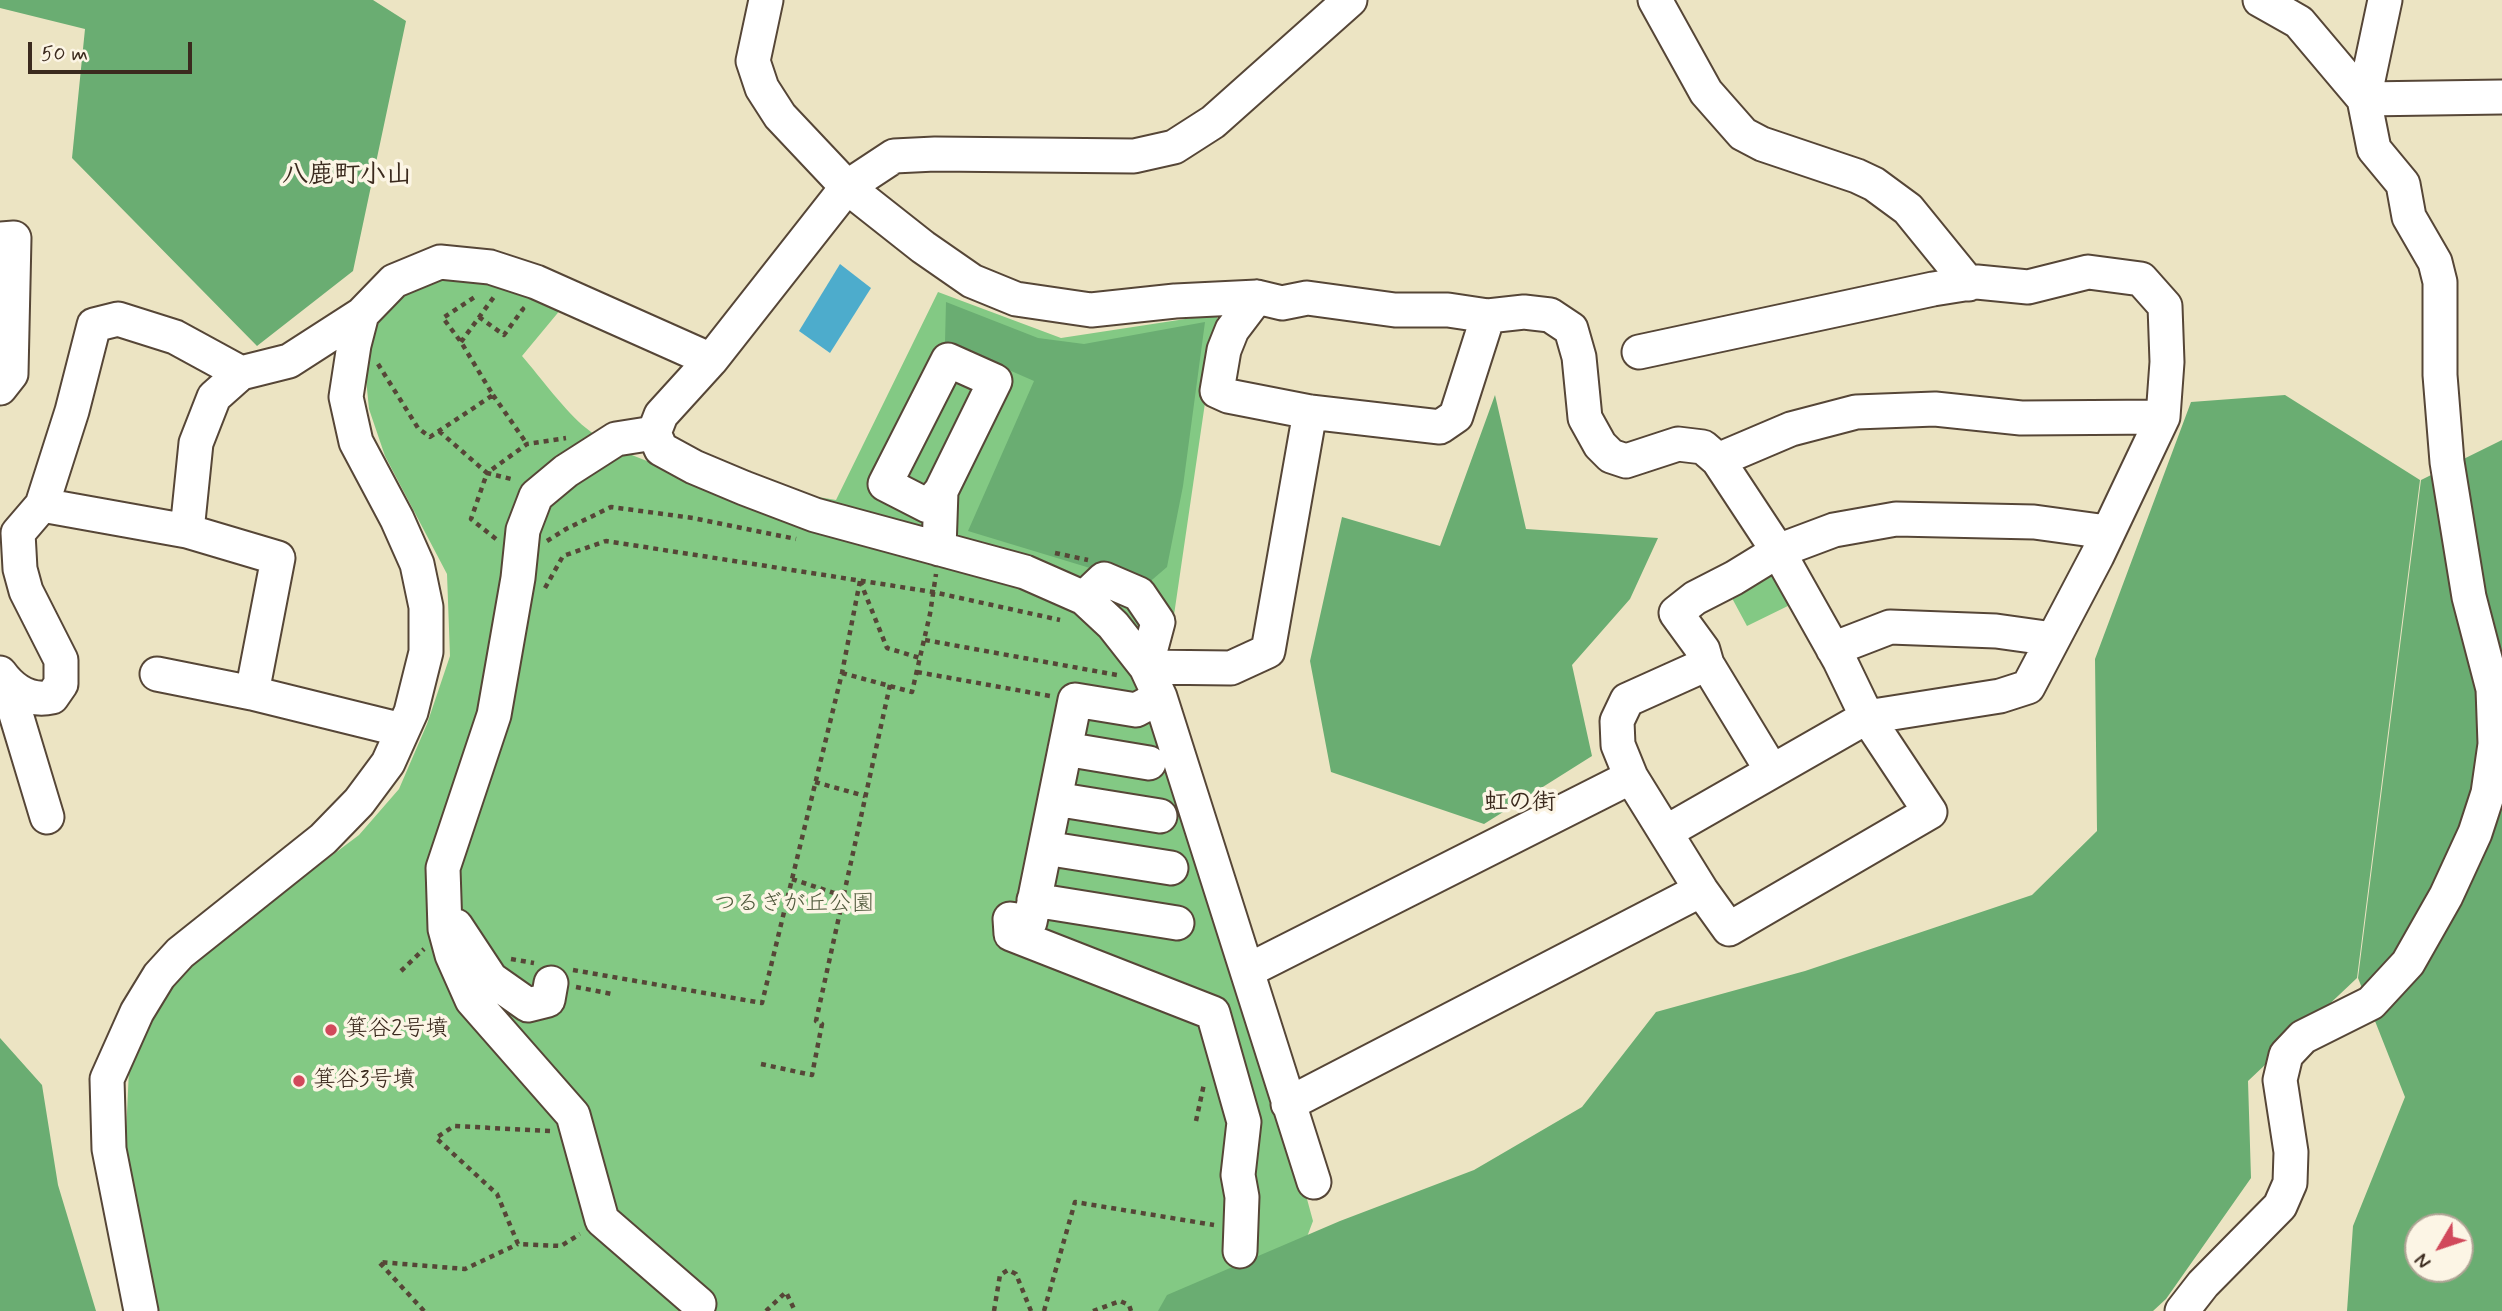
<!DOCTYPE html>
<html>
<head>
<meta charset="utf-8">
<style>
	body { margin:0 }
	#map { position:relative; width:2502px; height:1311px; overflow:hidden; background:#ece4c3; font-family:Mynerve,sans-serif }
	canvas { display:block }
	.north { position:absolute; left:2404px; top:1213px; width:70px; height:70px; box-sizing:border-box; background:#fcf5e5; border:2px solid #afa495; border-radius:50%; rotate:231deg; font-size:19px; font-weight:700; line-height:28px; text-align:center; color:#3b2a1e }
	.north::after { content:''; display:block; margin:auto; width:24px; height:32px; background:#d1495b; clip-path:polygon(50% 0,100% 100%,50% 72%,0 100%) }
	.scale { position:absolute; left:28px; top:42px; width:164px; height:32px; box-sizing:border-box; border:4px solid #3b2a1e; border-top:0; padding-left:9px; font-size:21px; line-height:24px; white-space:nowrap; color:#3b2a1e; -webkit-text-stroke:5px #fcf5e5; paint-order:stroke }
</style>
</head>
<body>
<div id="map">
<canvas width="2502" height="1311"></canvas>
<div class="north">N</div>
<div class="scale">50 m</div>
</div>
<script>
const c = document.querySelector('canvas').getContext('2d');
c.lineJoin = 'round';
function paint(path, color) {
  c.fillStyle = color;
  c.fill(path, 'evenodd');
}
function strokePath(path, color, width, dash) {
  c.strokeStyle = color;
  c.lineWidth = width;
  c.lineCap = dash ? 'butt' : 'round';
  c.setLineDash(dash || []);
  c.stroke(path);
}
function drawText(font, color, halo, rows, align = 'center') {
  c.font = font + ' Mynerve,"Klee One",sans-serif';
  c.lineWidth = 7;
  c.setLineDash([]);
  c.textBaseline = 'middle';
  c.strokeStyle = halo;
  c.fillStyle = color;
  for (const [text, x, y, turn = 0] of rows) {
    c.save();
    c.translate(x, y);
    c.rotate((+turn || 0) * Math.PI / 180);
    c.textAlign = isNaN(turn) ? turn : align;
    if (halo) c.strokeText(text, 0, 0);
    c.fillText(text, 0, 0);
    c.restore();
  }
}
const green = new Path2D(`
	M442,275H490L566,303L522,356C541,378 565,411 586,428C645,477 761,487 836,500L938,292L1061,338L1218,314L1168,656L1171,701L1313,1221L1279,1311H157L125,1157L129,1069L144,1029L167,989L213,945L359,835L399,789L427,724L450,656L447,574L385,456L369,409L364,359L378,320L403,294Z
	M1774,564L1794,603L1747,626L1726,587Z`);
const forest = new Path2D(`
	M0,0H373L406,21L353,271L257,346L72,158L85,29L0,8Z
	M946,302L1038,338L1084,344L1205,322L1183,486L1167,567L1146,585L968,531L1034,381L945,342Z
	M1495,395L1526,529L1658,538L1630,599L1572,665L1592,756L1484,824L1331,772L1310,661L1342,517L1440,546Z
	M2285,395L2420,480L2357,978L2248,1081L2251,1178L2166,1299L2153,1311H1158L1167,1295L1340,1221L1474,1170L1582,1107L1656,1012L1805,971L2032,895L2097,831L2095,659L2191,402Z
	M2502,440V1311H2347L2353,1226L2405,1097L2358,978L2421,480ZM2418,1227H2460V1269H2418Z
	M0,1038L42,1085L58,1185L96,1311H0Z`);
const water = new Path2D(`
	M840,264L871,288L830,353L799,331Z`);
const path = new Path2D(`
	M479,317L504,335L523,309L519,306
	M461,342L496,294
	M378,364L418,428L430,437L493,395L461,342L443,318L478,295
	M493,395L527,444
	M439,431L487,473L527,444L566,438
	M496,539L471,519L487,473L515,480
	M547,541L566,529L611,507L693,518L796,539
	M1055,553L1088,560
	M860,581L887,648L920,658
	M545,588L563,556L606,541L933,592L1060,620
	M925,640L1117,675
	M917,672L1050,696
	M842,673L912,692L930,614L936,574
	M815,782L865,796
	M792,879L843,896
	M511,959L534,963
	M573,970L762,1003L842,673L860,581
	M401,971L424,949
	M576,987L612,994
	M761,1064L812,1075L822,1024L816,1021L890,685
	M1196,1121L1204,1084
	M550,1131L454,1126L436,1138L497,1194L518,1244L561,1246L580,1234
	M424,1311L379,1262L465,1269L518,1244
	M766,1311L786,1292L795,1311
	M994,1311L1000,1275L1008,1270L1016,1274L1031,1311
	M1044,1311L1075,1202L1214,1225
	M1093,1311L1120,1301L1129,1305L1131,1311`);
const minor = new Path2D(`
	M766,0L753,61L762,88L780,116L847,187L923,247L972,281L1016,299L1091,310L1175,301L1257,297L1282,303L1307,298L1395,310H1448L1488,316L1524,312L1550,315L1571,329L1579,357L1585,418L1600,445L1611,456L1626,461L1678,444L1703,447L1718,460L1778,551L1840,661L1867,717L1930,812L1729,929L1701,890L1631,777L1618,745L1617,721L1627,700L1707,664L1703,650L1676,613L1695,598L1734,578L1778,551L1834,530L1896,519L2034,522L2107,532
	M1655,0L1706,92L1743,134L1762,144L1857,176L1874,184L1908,209L1969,284
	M2260,0L2299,22L2364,99
	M2364,99L2502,97
	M0,239L14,238L11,374L0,388
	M1257,297L1232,330L1224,350L1217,391L1228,396L1310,412L1440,427L1456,416L1488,316
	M1639,352L1933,289L1977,282L2028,287L2088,272L2141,279L2165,306L2167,362L2163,417L2097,556L2028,687L2000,696L1867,717L1666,832
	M654,433L616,439L566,471L536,496L523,530L518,578L494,715L443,868L445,929L452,955L472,1000L573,1115L602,1220L699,1304
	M1718,460L1791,429L1856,412L1935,409L2021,418L2163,417
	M42,505L187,531L196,443L214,397L241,373
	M187,531L278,558L252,693
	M939,549L941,491L995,381L948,360L885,484L928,506L941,491
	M1084,598L1104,579L1139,594L1158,622L1146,667
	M1833,649L1890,627L1996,631L2053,639
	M1707,664L1772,771
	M1146,667L1231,668L1268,651L1310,412
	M0,673C13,691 30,702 52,697L61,684V660L26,591L20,569L18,533L42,505L72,411L94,325L118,319L175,337L241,373L289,361L362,314
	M157,674L252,693L402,730
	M6,681L47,817
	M1160,697L1136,710L1075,700L1030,922L1010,919L1011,934L1213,1013L1244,1122L1238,1175L1242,1197L1240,1251
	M1065,749L1149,763
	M1055,799L1160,816
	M1045,848L1171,868
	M1034,900L1177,923
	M456,926L491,979L528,1005L548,1000L551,983
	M1247,971L1631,777
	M1288,1104L1701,890
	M1314,1182L1160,697L1146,667L1113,625L1084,598L1025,572L815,515L744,488L694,467L661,449L654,433L661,415L711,360L847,187L894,156L935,154L1134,156L1174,147L1213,122L1350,0
	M141,1311L109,1149L107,1079L137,1012L159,976L180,953L323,839L359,802L388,763L411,712L426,652V607L417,564L397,519L356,442L346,397L354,345L362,314L394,281L440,262L490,267L536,282L711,360
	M2182,1311L2203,1284L2280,1206L2290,1183L2291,1152L2280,1080L2286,1055L2303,1037L2371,1003L2408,963L2446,896L2475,833L2488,793L2495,744L2493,689L2469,597L2447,462L2440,375V282L2435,262L2409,217L2403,184L2374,149L2364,99L2385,0`);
const markers = [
	[331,1030,7,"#d1495b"],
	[299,1081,7,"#d1495b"]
];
const parkNames = [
	["つるぎが丘公園",794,905]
];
const poiNames = [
	["箕谷2号墳",345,1030],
	["箕谷3号墳",313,1081]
];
const neighbourhoodNames = [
	["虹の街",1520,804]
];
const quarterNames = [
	["八鹿町小山",347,177]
];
paint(green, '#83c984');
paint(forest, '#6aad72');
paint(water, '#4daccc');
strokePath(minor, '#564637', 37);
strokePath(path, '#564637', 4.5, [5, 5]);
strokePath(minor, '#fff', 33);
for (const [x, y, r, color] of markers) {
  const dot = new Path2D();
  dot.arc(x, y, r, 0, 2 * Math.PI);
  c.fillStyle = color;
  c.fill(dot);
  strokePath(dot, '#fcf5e5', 2.5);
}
drawText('23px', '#515a3d', '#fcf5e5', parkNames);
drawText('23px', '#3b2a1e', '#fcf5e5', poiNames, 'left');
drawText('bold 24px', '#3b2a1e', '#fcf5e5', neighbourhoodNames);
drawText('bold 26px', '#3b2a1e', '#fcf5e5', quarterNames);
</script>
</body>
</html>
